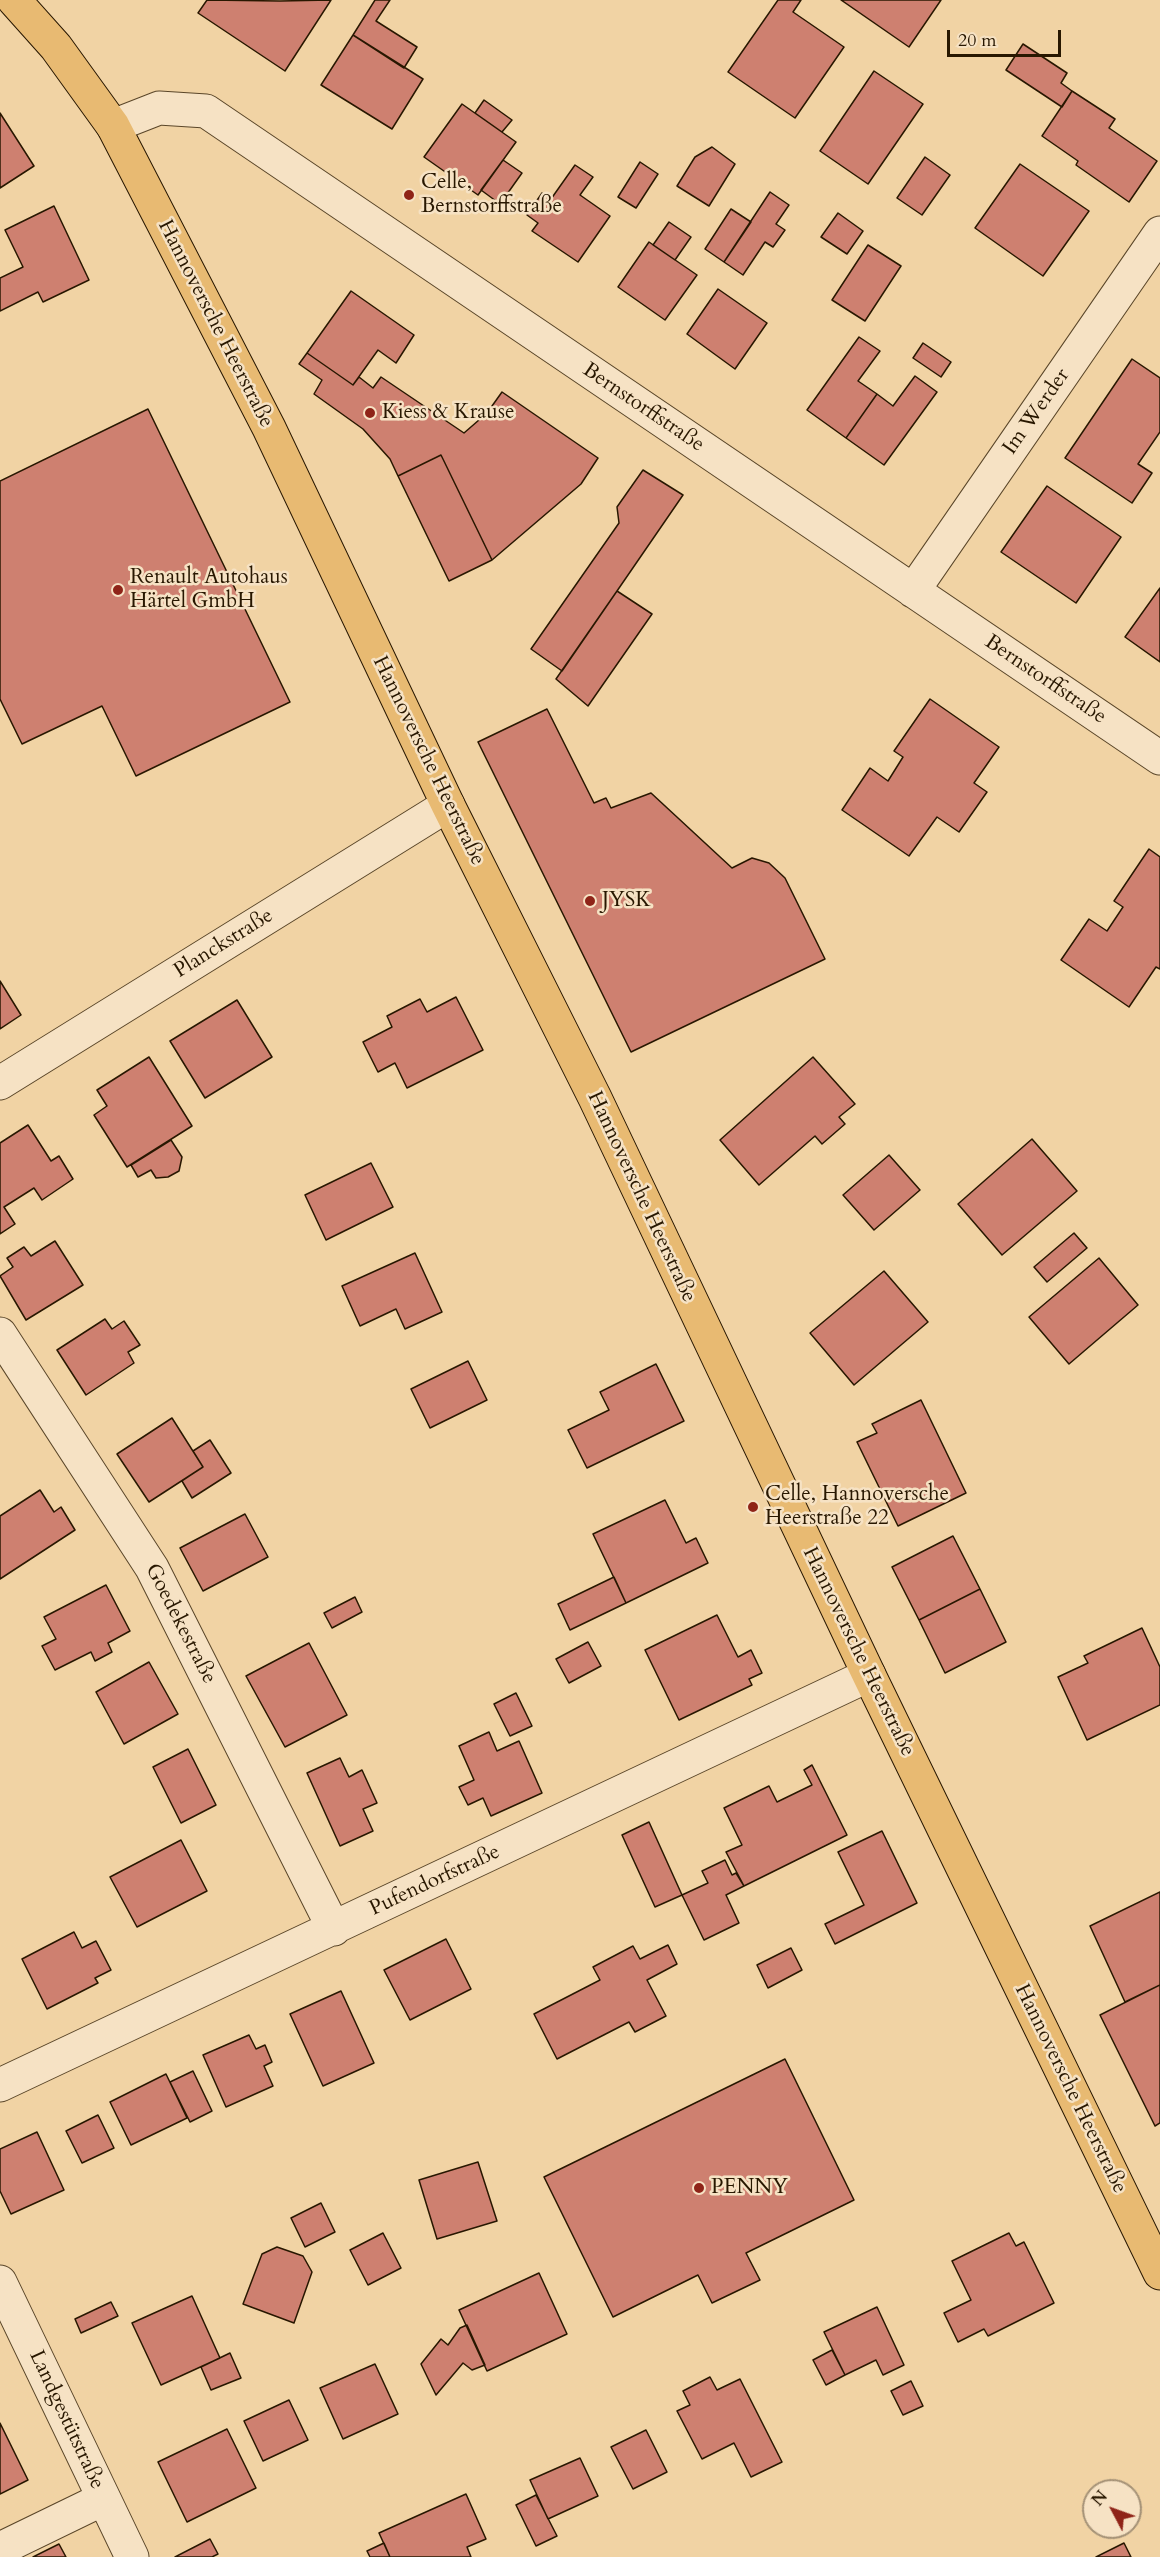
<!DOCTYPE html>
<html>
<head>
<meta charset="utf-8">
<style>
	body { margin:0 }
	#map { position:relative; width:1160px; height:2557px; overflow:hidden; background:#f1d3a4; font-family:Cardo,serif }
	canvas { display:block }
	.north { position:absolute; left:1082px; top:2479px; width:60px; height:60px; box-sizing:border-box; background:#f6e2c4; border:2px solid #a49176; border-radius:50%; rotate:311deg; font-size:16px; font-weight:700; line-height:24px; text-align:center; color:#281700 }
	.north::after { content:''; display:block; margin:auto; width:21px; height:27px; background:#8f2418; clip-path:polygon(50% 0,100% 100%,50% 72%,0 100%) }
	.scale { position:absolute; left:947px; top:30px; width:114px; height:27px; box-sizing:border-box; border:3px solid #281700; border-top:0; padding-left:8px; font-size:18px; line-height:21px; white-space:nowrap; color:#281700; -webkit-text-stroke:4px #f6e2c4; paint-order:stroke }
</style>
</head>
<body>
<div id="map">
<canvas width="1160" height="2557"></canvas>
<div class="north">N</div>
<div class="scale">20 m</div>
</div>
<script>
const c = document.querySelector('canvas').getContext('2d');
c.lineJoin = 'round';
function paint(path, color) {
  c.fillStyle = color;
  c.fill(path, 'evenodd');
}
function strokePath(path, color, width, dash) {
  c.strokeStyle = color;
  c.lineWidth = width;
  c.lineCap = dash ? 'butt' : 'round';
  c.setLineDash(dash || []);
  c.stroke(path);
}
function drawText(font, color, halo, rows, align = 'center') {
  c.font = font + ' Cardo,serif';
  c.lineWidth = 5;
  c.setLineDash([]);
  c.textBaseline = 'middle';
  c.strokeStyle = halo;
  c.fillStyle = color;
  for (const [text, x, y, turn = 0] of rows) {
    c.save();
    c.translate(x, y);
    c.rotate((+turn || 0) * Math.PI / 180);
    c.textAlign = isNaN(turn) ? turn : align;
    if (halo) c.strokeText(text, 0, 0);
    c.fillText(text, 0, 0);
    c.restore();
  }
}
const building = new Path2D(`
	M207,0L280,1L331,0L285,71L198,13Z
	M375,0H390L376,21L417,47L404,68L353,35Z
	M778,0H801L793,12L844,47L795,118L728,72Z
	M841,0H941L909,47Z
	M353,35L423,79L392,129L321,85Z
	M1023,44L1067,73L1061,83L1072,91L1062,107L1006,70Z
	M874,71L923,104L868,184L820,151Z
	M1072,91L1115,119L1109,128L1157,161L1129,202L1076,165L1078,161L1042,136Z
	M484,100L512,120L502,132L475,113Z
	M462,104L516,142L478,195L424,157Z
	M0,113L34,166L0,188Z
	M712,147L735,164L709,206L677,186L695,157Z
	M925,157L950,175L922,215L897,198Z
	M503,160L522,173L500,204L481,190Z
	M640,162L658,174L636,208L618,197Z
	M1020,164L1089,211L1043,276L975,228Z
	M575,165L593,177L580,195L610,216L578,262L532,231L538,223L527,215L542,193L551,199Z
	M770,192L789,205L776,224L785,230L773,247L765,242L743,275L724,262Z
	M54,206L89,280L43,302L38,292L0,311V278L23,267L5,230Z
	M731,209L751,222L724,262L705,249Z
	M838,213L863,231L847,254L821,237Z
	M669,222L691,237L675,260L653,245Z
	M649,242L697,275L665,320L618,287Z
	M868,245L901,266L865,321L832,300Z
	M718,289L767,323L735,369L687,334Z
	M351,291L414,335L396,363L378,350L353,385L307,353Z
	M859,337L880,351L858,381L877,394L846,438L807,410Z
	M923,343L951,362L941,377L913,358Z
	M307,353L353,385L359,377L373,388L381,377L464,433L487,413L502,392L598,458L581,484L492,560L441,455L398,476L390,459L363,429L314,394L322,380L299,364Z
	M1132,359L1160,378V432L1138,464L1152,473L1132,503L1065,458Z
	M915,376L937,392L884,465L846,438L877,394L893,406Z
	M148,409L290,702L136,776L102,706L22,744L0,699V481Z
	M441,455L492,560L449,581L398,476Z
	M643,470L683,495L562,671L531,649L619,523L617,507Z
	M1047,486L1121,537L1076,603L1001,552Z
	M1160,588V662L1125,637Z
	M617,591L652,614L588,706L556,679Z
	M930,699L999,747L974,783L987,792L959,832L937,817L909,856L842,810L870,768L888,781L903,757L894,751Z
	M547,709L594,803L606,798L611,808L651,793L732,868L752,858L769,863L785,878L825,959L631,1052L478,742Z
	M1149,849L1160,857V969L1156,967L1129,1007L1061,960L1089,919L1107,931L1123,907L1114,901Z
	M0,981L21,1015L0,1029Z
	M456,997L483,1050L407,1088L395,1063L378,1072L363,1042L392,1027L387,1016L420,999L427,1012Z
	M237,1000L272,1057L205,1098L170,1041Z
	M149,1057L192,1126L127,1167L94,1115L107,1106L97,1090Z
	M813,1057L855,1104L839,1117L845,1124L822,1144L815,1136L759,1185L720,1140Z
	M28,1125L51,1161L59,1156L73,1179L42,1200L34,1188L4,1207L15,1224L0,1234V1143Z
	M1032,1139L1077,1191L1002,1255L958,1204Z
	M171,1140L182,1157L179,1171L168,1177L156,1178L151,1170L138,1177L131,1165Z
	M889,1155L920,1190L874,1230L843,1195Z
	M371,1163L393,1207L326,1240L305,1195Z
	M1074,1233L1087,1248L1047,1282L1034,1267Z
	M55,1241L83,1285L26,1320L0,1276L13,1267L7,1258L24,1247L31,1256Z
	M415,1253L442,1312L405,1329L396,1309L360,1326L342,1286Z
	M1099,1258L1138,1305L1069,1364L1029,1317Z
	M884,1271L928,1322L854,1385L810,1333Z
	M105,1319L112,1329L124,1321L140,1345L128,1352L134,1363L86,1395L57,1350Z
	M468,1361L487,1400L430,1428L411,1389Z
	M656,1364L684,1421L587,1468L568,1430L609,1410L600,1392Z
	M921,1400L966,1493L898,1526L857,1442L877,1433L872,1424Z
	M172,1418L203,1467L149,1502L117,1454Z
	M210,1440L231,1473L192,1498L182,1481L203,1467L193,1451Z
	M40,1490L54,1512L61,1507L75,1530L0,1579V1516Z
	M665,1500L686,1543L696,1538L708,1563L626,1603L593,1534Z
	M245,1514L268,1557L203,1591L180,1548Z
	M953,1536L980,1589L919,1620L892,1567Z
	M614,1577L626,1603L570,1630L558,1604Z
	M106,1585L130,1631L108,1643L112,1652L95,1661L91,1652L55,1670L42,1646L56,1639L44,1617Z
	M980,1589L1006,1642L945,1673L919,1620Z
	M355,1597L362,1612L332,1628L324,1613Z
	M717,1615L738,1657L751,1650L762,1673L749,1679L752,1685L679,1720L645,1650Z
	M1142,1628L1160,1667V1705L1087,1740L1058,1677L1088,1663L1084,1656Z
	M588,1642L601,1666L569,1683L556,1659Z
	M309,1643L347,1715L285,1747L246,1676Z
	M149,1662L178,1714L124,1744L96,1692Z
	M516,1693L532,1726L510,1736L494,1704Z
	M489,1732L497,1751L519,1741L542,1793L491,1816L483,1798L468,1805L459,1787L474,1780L459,1746Z
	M188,1749L216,1805L181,1823L153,1767Z
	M340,1758L349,1777L362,1770L377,1803L363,1809L373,1831L340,1846L307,1773Z
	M812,1765L847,1835L744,1886L726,1852L742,1845L724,1808L769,1786L777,1802L812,1785L804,1770Z
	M649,1822L682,1895L655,1907L622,1835Z
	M882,1831L917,1903L835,1944L825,1924L864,1905L838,1852Z
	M181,1840L207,1891L137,1927L110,1877Z
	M725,1860L732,1875L736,1873L744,1886L726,1895L739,1923L704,1940L682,1895L708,1883L702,1871Z
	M1160,1892V1985L1125,2002L1090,1926Z
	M74,1932L82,1948L96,1941L111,1970L95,1978L98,1983L47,2009L22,1959Z
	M446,1939L471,1989L410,2020L384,1970Z
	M668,1945L677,1964L647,1980L666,2016L635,2032L629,2022L557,2059L534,2014L600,1980L593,1967L633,1946L640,1959Z
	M791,1948L802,1970L768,1988L757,1965Z
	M1160,1985V2123L1155,2126L1100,2015Z
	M341,1991L374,2063L323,2086L290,2014Z
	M249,2035L256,2049L265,2045L272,2062L264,2066L273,2086L226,2107L203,2055Z
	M785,2059L854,2200L746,2253L760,2280L712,2303L698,2275L613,2317L544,2177Z
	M193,2071L212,2111L190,2122L170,2082Z
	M166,2074L187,2118L131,2145L110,2102Z
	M98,2115L114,2148L82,2163L66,2131Z
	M37,2132L64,2190L11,2214L0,2191V2149Z
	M478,2162L497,2221L437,2239L419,2180Z
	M321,2203L335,2232L305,2247L291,2218Z
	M383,2233L401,2268L368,2285L350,2250Z
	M1009,2233L1016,2246L1024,2242L1054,2303L988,2336L984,2329L958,2342L944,2313L971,2300L952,2261Z
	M277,2247L303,2256L312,2272L294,2323L243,2304L262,2254Z
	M539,2273L567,2334L487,2371L459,2310Z
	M192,2296L220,2358L161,2385L132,2323Z
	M111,2302L118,2316L81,2333L75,2319Z
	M877,2307L904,2365L883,2375L876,2360L845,2375L824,2332Z
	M467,2325L485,2365L472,2370L463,2363L436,2395L421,2364L441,2339L448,2345L460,2328Z
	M832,2350L845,2375L826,2385L813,2360Z
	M230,2353L241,2378L211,2390L201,2367Z
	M375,2364L398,2414L343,2439L320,2388Z
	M710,2377L717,2390L740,2379L782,2462L751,2477L734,2443L702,2459L677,2411L690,2405L683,2391Z
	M911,2381L923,2406L903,2415L891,2391Z
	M289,2400L308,2440L263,2461L244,2421Z
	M0,2423L28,2480L0,2494Z
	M227,2429L256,2488L187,2522L158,2462Z
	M646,2430L667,2472L633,2489L611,2447Z
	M580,2458L598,2496L548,2519L530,2480Z
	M466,2494L486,2539L467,2547L471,2557H390L379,2533Z
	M536,2495L557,2536L536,2546L516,2505Z
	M210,2539L218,2554L212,2557H175Z
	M384,2543L390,2557H370L367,2551Z
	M1124,2543L1131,2557H1096Z
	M59,2544L66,2557H33Z`);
const minor = new Path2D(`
	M113,126L159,108L206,111L1160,758
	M913,591L1160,233
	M0,1083L448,805
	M0,1334L152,1568L334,1929
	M0,2085L869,1675
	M0,2282L132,2557
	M0,2549L103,2499`);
const major = new Path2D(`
	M14,0L56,47L113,126L269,428L448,805L595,1098L869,1675L1160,2273`);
const markers = [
	[409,195,6,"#8f2418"],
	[370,413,6,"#8f2418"],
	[118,590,6,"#8f2418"],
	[590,901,6,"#8f2418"],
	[753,1507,6,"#8f2418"],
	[699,2188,6,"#8f2418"]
];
const poiNames = [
	["Celle,",421,183],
	["Bernstorffstraße",421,207],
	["Kiess & Krause",382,413],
	["Renault Autohaus",130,578],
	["Härtel GmbH",130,602],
	["JYSK",602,901],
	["Celle, Hannoversche",765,1495],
	["Heerstraße 22",765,1519],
	["PENNY",711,2188]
];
const streetNames = [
	["Hannoversche Heerstraße",215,324,63],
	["Bernstorffstraße",643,408,34],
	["Im Werder",1037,412,-55],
	["Bernstorffstraße",1045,680,34],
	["Hannoversche Heerstraße",428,761,64],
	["Planckstraße",224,944,-32],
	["Hannoversche Heerstraße",641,1197,65],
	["Goedekestraße",180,1624,63],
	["Hannoversche Heerstraße",858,1652,64],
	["Pufendorfstraße",435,1881,-25],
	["Hannoversche Heerstraße",1070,2089,64],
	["Landgestütstraße",66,2420,65]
];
paint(building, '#ce8070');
strokePath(building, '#281700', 1.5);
strokePath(minor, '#5a4629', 35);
strokePath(major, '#281700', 35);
strokePath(minor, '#f6e2c4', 33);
strokePath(major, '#e8ba72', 33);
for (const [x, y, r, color] of markers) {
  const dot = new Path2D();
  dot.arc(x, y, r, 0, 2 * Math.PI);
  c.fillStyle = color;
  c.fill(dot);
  strokePath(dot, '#f6e2c4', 2);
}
drawText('21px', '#281700', '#f6e2c4', poiNames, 'left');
drawText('21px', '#281700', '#f6e2c4', streetNames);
</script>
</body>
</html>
